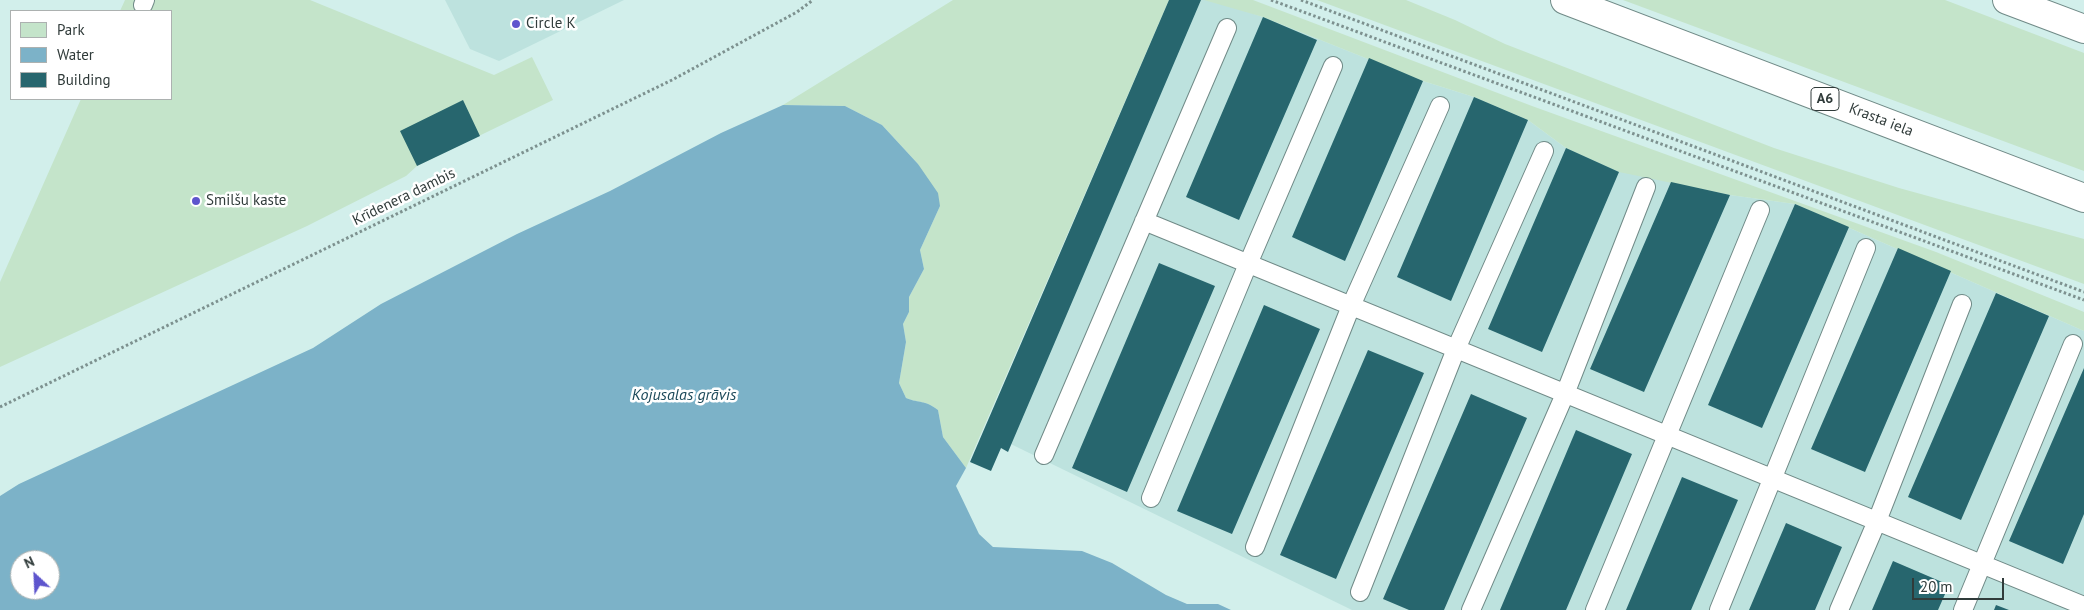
<!DOCTYPE html>
<html>
<head>
<meta charset="utf-8">
<style>
	body { margin:0 }
	#map { position:relative; width:2084px; height:610px; overflow:hidden; background:#d2efeb; font-family:"PT Sans",sans-serif }
	canvas { display:block }
	.legend { position:absolute; left:10px; top:10px; width:162px; height:90px; box-sizing:border-box; background:#fff; border:1px solid #acb1b0; margin:0; padding:6px 9px; list-style:none; font-size:15px; color:#303b3a }
	.legend li { display:flex; align-items:center; gap:10px; height:25px }
	.legend b { width:25px; border:1px solid #acb1b0 }
	.north { position:absolute; left:10px; top:550px; width:50px; height:50px; box-sizing:border-box; background:#fff; border:1px solid #acb1b0; border-radius:50%; rotate:335deg; font-size:14px; font-weight:700; line-height:20px; text-align:center; color:#303b3a }
	.north::after { content:''; display:block; margin:auto; width:18px; height:22px; background:#5e55cd; clip-path:polygon(50% 0,100% 100%,50% 72%,0 100%) }
	.scale { position:absolute; left:1912px; top:578px; width:92px; height:22px; box-sizing:border-box; border:2px solid #303b3a; border-top:0; padding-left:6px; font-size:15px; line-height:18px; white-space:nowrap; color:#303b3a; -webkit-text-stroke:4px #fff; paint-order:stroke }
</style>
</head>
<body>
<div id="map">
<canvas width="2084" height="610"></canvas>
<ul class="legend">
<li><b style="height:14px;background:#c4e4ca"></b>Park</li>
<li><b style="height:14px;background:#7cb2c8"></b>Water</li>
<li><b style="height:14px;background:#27666e"></b>Building</li>
</ul>
<div class="north">N</div>
<div class="scale">20 m</div>
</div>
<script>
const c = document.querySelector('canvas').getContext('2d');
c.lineJoin = 'round';
function paint(path, color) {
  c.fillStyle = color;
  c.fill(path, 'evenodd');
}
function strokePath(path, color, width, dash) {
  c.strokeStyle = color;
  c.lineWidth = width;
  c.lineCap = dash ? 'butt' : 'round';
  c.setLineDash(dash || []);
  c.stroke(path);
}
function drawText(font, color, halo, rows, align = 'center') {
  c.font = font + ' "PT Sans",sans-serif';
  c.lineWidth = 5;
  c.setLineDash([]);
  c.textBaseline = 'middle';
  c.strokeStyle = halo;
  c.fillStyle = color;
  for (const [text, x, y, turn = 0] of rows) {
    c.save();
    c.translate(x, y);
    c.rotate((+turn || 0) * Math.PI / 180);
    c.textAlign = isNaN(turn) ? turn : align;
    if (halo) c.strokeText(text, 0, 0);
    c.fillText(text, 0, 0);
    c.restore();
  }
}
const built = new Path2D(`
	M445,0H624L499,61L470,49Z
	M1169,0H1212L1263,17L1423,81L1474,97L1528,120L1566,148L1671,182L1730,195L1795,204L2084,331V610H1352L984,431Z`);
const green = new Path2D(`
	M125,0H310L494,75L532,57L553,100L417,166L406,176L307,226L0,367V282L81,99H171V11H120Z
	M953,0H1169L966,468L943,437L938,410C923,399 921,404 906,398L899,383L906,342L903,324L909,312V297L924,269L920,250L940,206L918,164L882,125L845,106L783,105Z
	M1204,0H1253L1532,106L1936,252L2084,312V331L1795,204L1730,195L1619,172L1566,148L1528,120L1474,97L1423,81L1263,17Z
	M1317,0H1406L1455,20L1505,44L1774,148L1899,188L2084,239V284Z
	M1623,0H1945L2084,53V171Z`);
const water = new Path2D(`
	M783,105L845,106L882,125L918,164L938,193L940,206L920,250L924,269L909,297V312L903,324L906,342L899,383L906,398C921,404 923,399 938,410L943,437L966,468L956,486L979,534L993,547L1082,551L1112,563L1166,595L1187,604H1218L1231,610H0V496L19,484L313,348L381,304L517,234L610,191L721,133ZM20,560H50V590H20Z`);
const building = new Path2D(`
	M1169,0H1201L1008,452L1001,448L991,471L970,462Z
	M1263,17L1317,40L1239,220L1186,197Z
	M1369,58L1423,81L1345,261L1292,237Z
	M1474,97L1528,120L1451,301L1397,277Z
	M463,100L480,136L417,166L400,131Z
	M1566,148L1619,172L1542,352L1488,329Z
	M1671,182L1730,195L1644,392L1590,369Z
	M1795,204L1849,227L1762,428L1708,405Z
	M1898,248L1951,271L1865,472L1811,449Z
	M1159,263L1215,286L1127,492L1072,468Z
	M1996,293L2049,316L1961,520L1908,497Z
	M1264,305L1320,329L1232,534L1177,511Z
	M1368,350L1424,373L1336,579L1280,555Z
	M2084,368V514L2063,564L2009,541Z
	M1471,394L1527,418L1444,610H1409L1383,599Z
	M1576,430L1632,454L1566,610H1500Z
	M1682,477L1738,500L1691,610H1626Z
	M1786,523L1842,547L1815,610H1749Z
	M1893,561L1949,585L1938,610H1872Z
	M1996,605L2009,610H1994Z`);
const path = new Path2D(`
	M1271,0L2084,300
	M1301,0L2084,292
	M0,407L672,80L797,12L813,0`);
const service = new Path2D(`
	M143,5L145,0
	M1144,221L2084,606
	M1044,455L1227,28
	M1151,498L1248,264L1333,66
	M1255,547L1351,306L1440,106
	M1360,592L1456,349L1544,151
	M1471,610L1565,394L1646,187
	M1595,610L1760,210
	M1719,610L1866,248
	M1839,610L1877,521L1962,304
	M1963,610L2073,344`);
const trunk = new Path2D(`
	M1565,0L2084,198
	M2007,0L2084,29`);
const markers = [
	[516,24,5,"#5e55cd"],
	[196,201,5,"#5e55cd"]
];
const shields = [
	[1825,99,28]
];
const shieldNames = [
	["A6",1825,99]
];
const poiNames = [
	["Circle K",526,24],
	["Smilšu kaste",206,201]
];
const streetNames = [
	["Krasta iela",1881,120,21],
	["Krīdenera dambis",404,197,-26]
];
const waterNames = [
	["Kojusalas grāvis",684,395]
];
paint(built, '#bde2de');
paint(green, '#c4e4ca');
paint(water, '#7cb2c8');
paint(building, '#27666e');
strokePath(service, '#708a87', 20);
strokePath(trunk, '#708a87', 30);
strokePath(path, '#7d918f', 3, [2.5, 2.5]);
strokePath(service, '#fff', 18);
strokePath(trunk, '#fff', 28);
for (const [x, y, r, color] of markers) {
  const dot = new Path2D();
  dot.arc(x, y, r, 0, 2 * Math.PI);
  c.fillStyle = color;
  c.fill(dot);
  strokePath(dot, '#fff', 2);
}
for (const [x, y, w] of shields) {
  const box = new Path2D();
  box.roundRect(x - w / 2, y - 11.5, w, 23, 4);
  c.fillStyle = '#fff';
  c.fill(box);
  strokePath(box, '#303b3a', 1);
}
drawText('bold 14px', '#303b3a', null, shieldNames);
drawText('15px', '#303b3a', '#fff', poiNames, 'left');
drawText('15px', '#303b3a', '#fff', streetNames);
drawText('italic 16px', '#1d4a5b', '#fff', waterNames);
</script>
</body>
</html>
